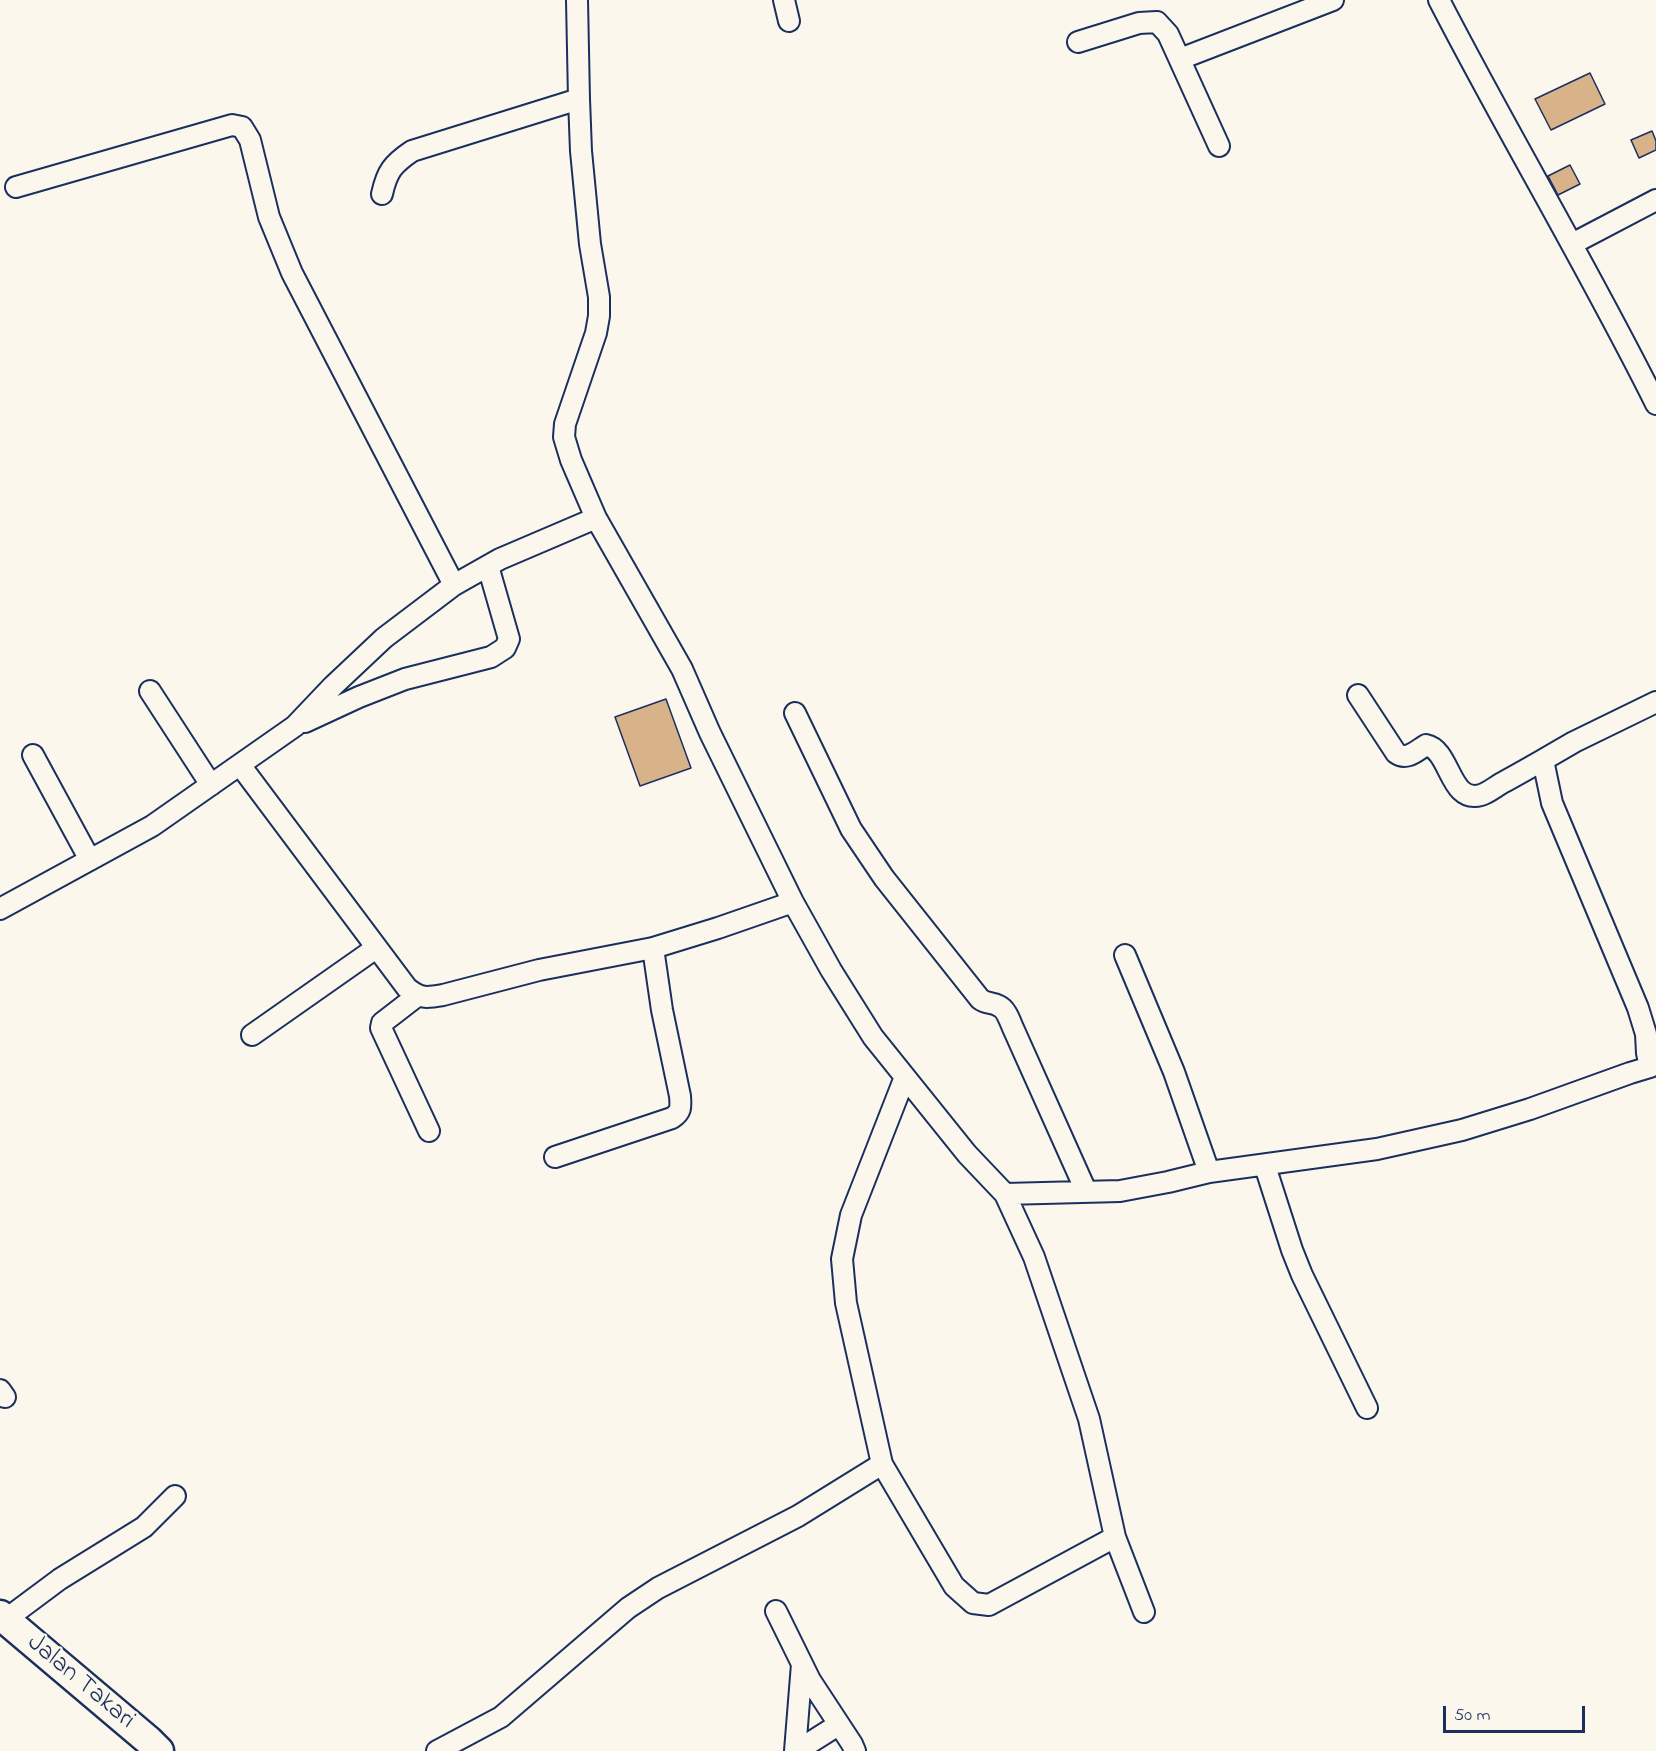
<!DOCTYPE html>
<html>
<head>
<meta charset="utf-8">
<style>
	body { margin:0 }
	#map { position:relative; width:1656px; height:1751px; overflow:hidden; background:#fbf7ec; font-family:"Indie Flower",sans-serif }
	canvas { display:block }
	.scale { position:absolute; left:1443px; top:1706px; width:142px; height:27px; box-sizing:border-box; border:3px solid #1b2f5e; border-top:0; padding-left:8px; font-size:18px; line-height:21px; white-space:nowrap; color:#1b2f5e; -webkit-text-stroke:4px #fbf7ec; paint-order:stroke }
</style>
</head>
<body>
<div id="map">
<canvas width="1656" height="1751"></canvas>
<div class="scale">50 m</div>
</div>
<script>
const c = document.querySelector('canvas').getContext('2d');
c.lineJoin = 'round';
function paint(path, color) {
  c.fillStyle = color;
  c.fill(path, 'evenodd');
}
function strokePath(path, color, width, dash) {
  c.strokeStyle = color;
  c.lineWidth = width;
  c.lineCap = dash ? 'butt' : 'round';
  c.setLineDash(dash || []);
  c.stroke(path);
}
function drawText(font, color, halo, rows, align = 'center') {
  c.font = font + ' "Indie Flower",sans-serif';
  c.lineWidth = 4.5;
  c.setLineDash([]);
  c.textBaseline = 'middle';
  c.strokeStyle = halo;
  c.fillStyle = color;
  for (const [text, x, y, turn = 0] of rows) {
    c.save();
    c.translate(x, y);
    c.rotate((+turn || 0) * Math.PI / 180);
    c.textAlign = isNaN(turn) ? turn : align;
    if (halo) c.strokeText(text, 0, 0);
    c.fillText(text, 0, 0);
    c.restore();
  }
}
const building = new Path2D(`
	M1590,73L1605,104L1551,130L1535,99Z
	M1652,131L1656,141V150L1639,158L1631,140Z
	M1570,165L1580,184L1558,195L1548,176Z
	M666,699L691,768L640,786L615,717Z`);
const street = new Path2D(`
	M577,0L579,99L581,151L590,244L599,297V316L596,333L565,424L564,437L571,460L596,518L682,669L710,733L793,902L831,970L873,1037L967,1154L1005,1194L1034,1257L1089,1419L1115,1537L1144,1612
	M784,0L789,21
	M1439,0C1509,136 1588,267 1656,404
	M1078,42L1139,23L1157,22L1168,34L1219,146
	M1180,59L1333,0
	M16,187L232,125L242,127L250,140L269,217L292,273L454,585
	M382,194C387,171 393,164 412,151L579,99
	M1572,244L1656,200
	M150,691L211,785
	M1358,695L1396,753C1407,761 1416,751 1426,745C1451,750 1449,804 1481,795C1488,793 1495,787 1502,783C1515,776 1529,768 1543,760
	M795,713L851,829L884,878L980,999C986,1004 992,1002 999,1006C1006,1009 1010,1021 1013,1028L1086,1191
	M305,722L359,697L405,679L491,657L505,648L509,639L488,566
	M33,755L90,860
	M240,765L407,988C421,999 426,998 443,995L539,970L653,948L718,928L793,902
	M0,909L152,826L295,726L333,686L384,638L454,585L500,559L596,518
	M1125,955L1174,1072L1209,1172
	M417,996L382,1023L381,1028L429,1131
	M252,1035L376,948
	M555,1157L672,1118C681,1112 681,1108 680,1096L662,1010L653,948
	M1265,1166L1292,1250L1302,1275L1367,1408
	M1005,1194L1120,1191L1168,1182L1209,1172L1377,1149L1462,1130L1530,1109L1630,1073L1650,1067L1647,1053L1646,1034L1638,1008L1552,803L1543,760L1574,742L1656,702
	M0,1390L5,1397
	M882,1464L954,1586L973,1603L989,1605L1115,1537
	M776,1611L810,1680L852,1744L855,1751
	M5,1620L60,1579L144,1527L175,1496
	M437,1751L501,1717L628,1608L658,1588L798,1516L882,1464L846,1303L842,1259L851,1215L905,1077
	M795,1751L802,1664
	M797,1751L838,1725`);
const secondary = new Path2D(`
	M0,1615L148,1740L159,1751`);
const streetNames = [
	["Jalan Takari",80,1683,40]
];
paint(building, '#d8b389');
strokePath(building, '#1b2f5e', 1.5);
strokePath(street, '#1b2f5e', 24);
strokePath(secondary, '#1b2f5e', 33);
strokePath(street, '#fbf7ec', 20);
strokePath(secondary, '#fbf7ec', 28);
drawText('26px', '#1b2f5e', '#fbf7ec', streetNames);
</script>
</body>
</html>
